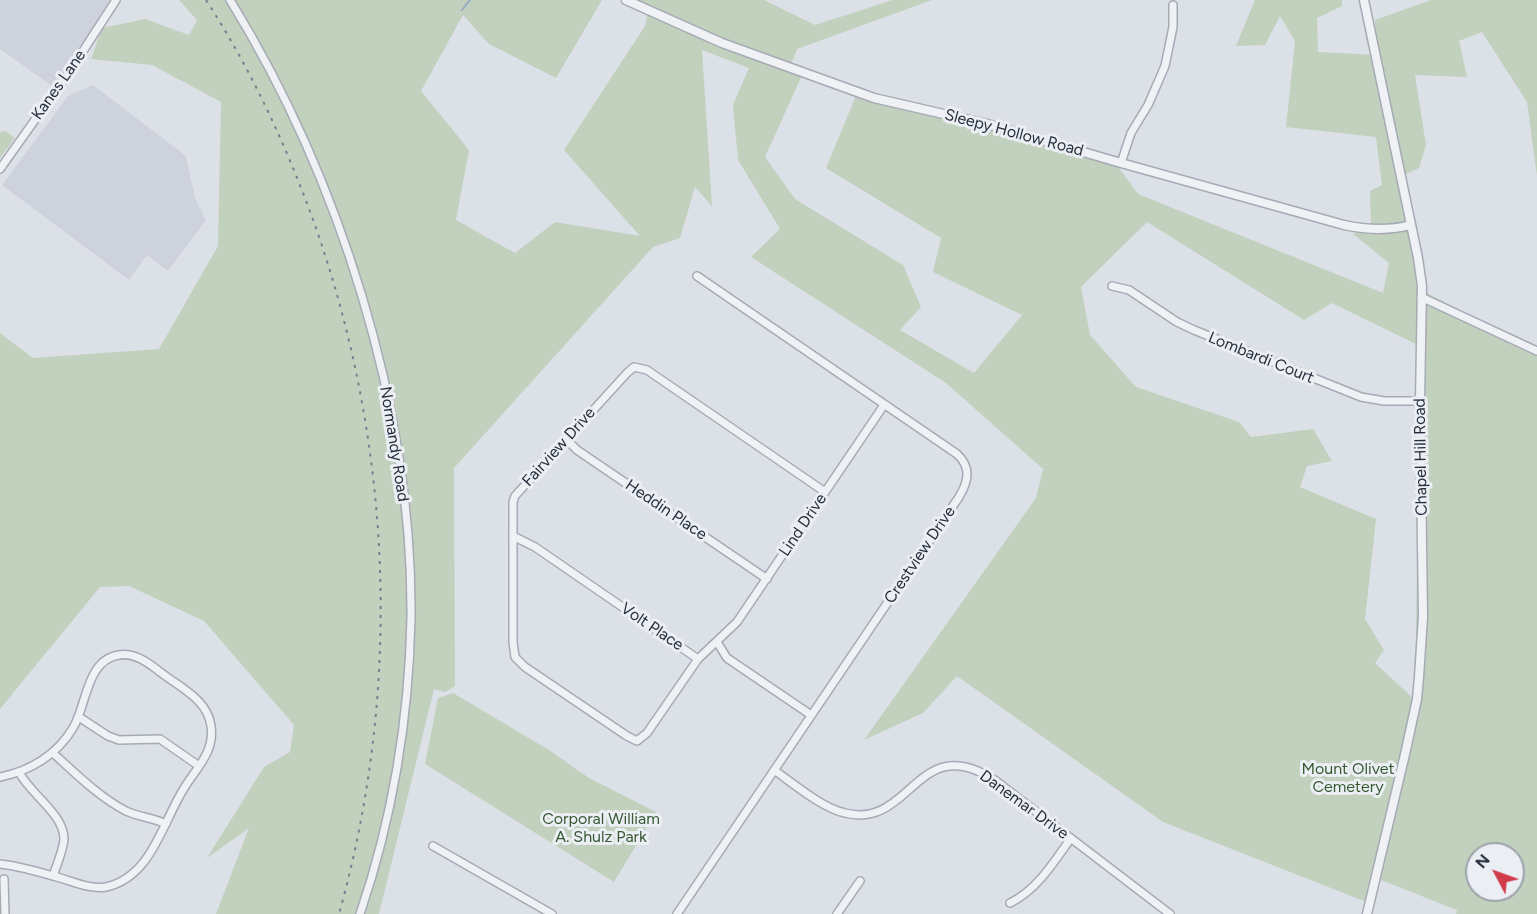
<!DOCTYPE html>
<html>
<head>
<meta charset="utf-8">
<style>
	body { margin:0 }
	#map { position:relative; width:1537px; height:914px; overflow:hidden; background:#dce0e7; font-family:Figtree,sans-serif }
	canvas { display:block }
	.north { position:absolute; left:1465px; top:842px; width:60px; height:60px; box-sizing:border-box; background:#ebeff4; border:2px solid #9ca1ab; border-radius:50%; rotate:311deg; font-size:16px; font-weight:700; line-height:24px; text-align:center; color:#262d3d }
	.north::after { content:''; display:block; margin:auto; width:21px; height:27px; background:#d03d49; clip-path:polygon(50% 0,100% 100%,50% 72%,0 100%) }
</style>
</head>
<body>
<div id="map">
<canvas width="1537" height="914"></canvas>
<div class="north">N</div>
</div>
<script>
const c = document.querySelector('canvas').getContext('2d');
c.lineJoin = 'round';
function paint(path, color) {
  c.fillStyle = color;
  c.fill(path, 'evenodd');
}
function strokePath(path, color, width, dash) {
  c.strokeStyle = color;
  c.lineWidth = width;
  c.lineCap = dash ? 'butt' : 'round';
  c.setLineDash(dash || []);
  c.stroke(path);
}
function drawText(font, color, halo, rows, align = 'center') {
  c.font = font + ' Figtree,sans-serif';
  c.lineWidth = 6;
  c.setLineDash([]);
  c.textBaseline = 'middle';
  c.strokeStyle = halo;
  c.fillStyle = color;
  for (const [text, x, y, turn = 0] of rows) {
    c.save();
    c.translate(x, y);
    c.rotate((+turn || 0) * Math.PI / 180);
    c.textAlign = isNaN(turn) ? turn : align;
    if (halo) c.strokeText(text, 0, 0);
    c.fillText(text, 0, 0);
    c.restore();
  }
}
const built = new Path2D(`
	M0,0H109L89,34L52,86L0,49Z
	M93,85L186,156L195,198L206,220L168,271L147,255L129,280L2,185L68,96Z`);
const green = new Path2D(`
	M179,0H602L556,78L489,44L463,15L421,91L469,150L456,220L515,253L555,222L640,236L564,150L645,26L648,12L621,0H764L815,25L893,0H932L797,49L790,67L803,73L765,157L795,199L903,265L921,307L900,330L974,373L1022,315L933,272L941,238L826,168L858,91L1114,161L1138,194L1383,293L1389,263L1353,234L1371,226L1370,191L1382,185L1376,137L1286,127L1295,41L1280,16L1265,45L1236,46L1255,0H1342V6L1317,18L1318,52L1376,55L1375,20L1431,0H1537V176L1527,102L1482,32L1459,41L1467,77L1415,75L1426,145L1419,168L1402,176L1418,288L1537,352V914H1456L1457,910L1376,878L1369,903L1163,822L957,676L923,713L864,740L1036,498L1043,469L946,383L751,257L780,229L738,160L733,105L749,68L702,50L712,206L695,187L680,238L653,247L454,468L455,686L445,692L434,689L379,914H216L249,828L207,858L264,767L290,752L294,725L204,621L129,586L100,587L0,709V333L33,358L159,349L218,246L221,102L152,65L91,59L102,28L145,19L189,35L197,20ZM1147,222L1304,320L1332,303L1420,346L1415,700L1375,663L1384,650L1365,619L1376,519L1300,487L1307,466L1332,461L1313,429L1251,437L1239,422L1136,387L1090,335L1081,287ZM1477,854H1513V890H1477Z
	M5,131L15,138L0,158V132Z
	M453,693L549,750L589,778L656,812L614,882L425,764L438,698Z`);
const stream = new Path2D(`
	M462,10L470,0`);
const minor = new Path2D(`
	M230,0C339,177 413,408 411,618C409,717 392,820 360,914
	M1121,163L1131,133L1148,105L1165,66L1173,27V5
	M0,169L74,65L116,0
	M1112,286L1129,290L1177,322L1194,330L1361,397L1384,401H1420
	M1421,297L1537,351
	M566,439L577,450L767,579
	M825,492L647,370L634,367L627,373L515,496L513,502V642L515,657L525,667L627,736L637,741L647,733L698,659L737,622L884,405
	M513,536L535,547L698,659
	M717,642L727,658L811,715
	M79,717L108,736L119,740L160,739L199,766
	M53,753C75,773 99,797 126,811C139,817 154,818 166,824
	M774,770C794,784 822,808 845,813C912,830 917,728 996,781L1170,914
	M19,772C30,794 64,814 64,839C63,851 57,864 53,876
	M0,777C30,771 57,755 73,728C87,705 86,660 119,655C138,652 153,667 167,677C185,690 208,702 211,726C215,753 195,769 183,790C162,824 151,877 106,887C89,890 70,880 53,876C36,871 18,866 0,864
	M433,846L552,914
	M4,879L5,914
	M1010,903C1037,890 1054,862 1071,838
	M677,914L959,497C968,482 972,468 957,454L697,276
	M837,914L860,881`);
const tertiary = new Path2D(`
	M626,0L722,43L874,98L987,124L1121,163L1344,225C1367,230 1388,231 1411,225
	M1364,0L1418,258L1422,286L1420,401L1423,617L1419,677L1417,699L1406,750L1367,914`);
const rail = new Path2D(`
	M206,0C238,49 265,102 288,156C390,395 409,664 339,914`);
const streetNames = [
	["Kanes Lane",59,85,-55],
	["Sleepy Hollow Road",1014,133,15],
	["Lombardi Court",1261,358,22],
	["Normandy Road",394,444,81],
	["Fairview Drive",559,447,-48],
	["Chapel Hill Road",1421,457,-91],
	["Heddin Place",666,510,34],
	["Lind Drive",803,525,-56],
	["Crestview Drive",920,555,-56],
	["Volt Place",652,627,34],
	["Danemar Drive",1024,805,36]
];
const parkNames = [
	["Mount Olivet",1348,769],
	["Cemetery",1348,787],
	["Corporal William",601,819],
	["A. Shulz Park",601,837]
];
paint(built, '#ced2dc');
paint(green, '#c1d1bd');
strokePath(stream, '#96abc8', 2);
strokePath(minor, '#a5aab4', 10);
strokePath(tertiary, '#a5aab4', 11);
strokePath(minor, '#eff1f5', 7);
strokePath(tertiary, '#eff1f5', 8);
strokePath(rail, '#767e90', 2, [3, 6]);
drawText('16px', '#262d3d', '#ebeff4', streetNames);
drawText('16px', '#375933', '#ebeff4', parkNames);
</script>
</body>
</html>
